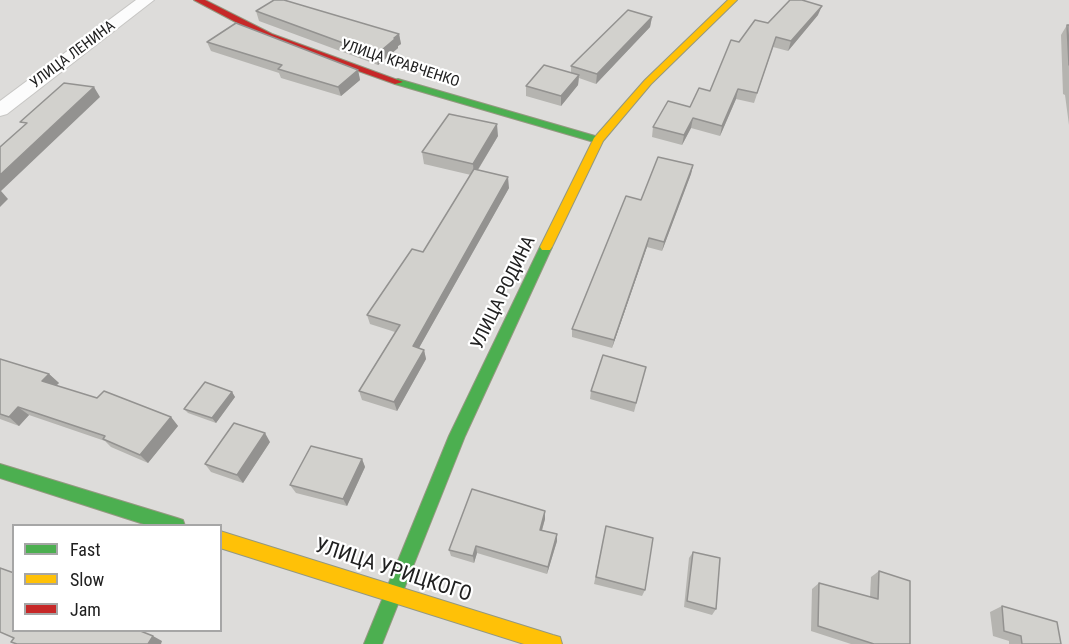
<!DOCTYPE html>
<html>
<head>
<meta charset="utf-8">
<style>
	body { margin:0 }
	#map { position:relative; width:1069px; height:644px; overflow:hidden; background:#eeede8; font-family:"Roboto Condensed",sans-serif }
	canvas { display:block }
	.legend { position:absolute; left:12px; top:524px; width:210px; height:108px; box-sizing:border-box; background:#fff; border:2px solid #a6a6a6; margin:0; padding:8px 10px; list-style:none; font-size:18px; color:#202020 }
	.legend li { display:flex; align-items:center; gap:12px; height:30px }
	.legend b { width:30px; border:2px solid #a6a6a6 }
</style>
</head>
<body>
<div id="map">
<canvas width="1069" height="644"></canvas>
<ul class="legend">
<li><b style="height:8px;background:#4caf50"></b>Fast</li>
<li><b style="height:8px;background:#ffc107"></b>Slow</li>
<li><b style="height:8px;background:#c62828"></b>Jam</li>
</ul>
</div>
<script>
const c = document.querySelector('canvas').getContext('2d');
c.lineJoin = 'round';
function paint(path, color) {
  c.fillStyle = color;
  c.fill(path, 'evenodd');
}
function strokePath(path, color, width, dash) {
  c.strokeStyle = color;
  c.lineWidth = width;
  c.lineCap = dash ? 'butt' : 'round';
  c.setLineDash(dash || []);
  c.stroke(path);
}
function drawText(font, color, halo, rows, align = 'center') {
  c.font = font + ' "Roboto Condensed",sans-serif';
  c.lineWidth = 4.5;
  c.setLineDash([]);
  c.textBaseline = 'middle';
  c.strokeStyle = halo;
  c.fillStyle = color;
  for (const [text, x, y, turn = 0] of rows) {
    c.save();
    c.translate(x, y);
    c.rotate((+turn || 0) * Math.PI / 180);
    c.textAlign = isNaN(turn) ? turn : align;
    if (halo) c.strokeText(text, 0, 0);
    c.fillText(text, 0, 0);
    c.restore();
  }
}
const residential = new Path2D(`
	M0,0H1069V644H0ZM14,526H220V630H14Z`);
const street = new Path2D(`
	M136,0H154L7,114L0,116V101Z`);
const fast = new Path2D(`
	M398,79L602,138L603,140L602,142H594L395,84V80Z
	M546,243L552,247L465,436L382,644H364L449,436L540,247Z
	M0,464L177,518L183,520L185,526H150L0,478Z`);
const slow = new Path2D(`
	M728,0H737L651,84L603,141L552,247L550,250H542L540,247L594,138L645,80Z
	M220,531L553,635L560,637L562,644H524L220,548Z`);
const jam = new Path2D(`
	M194,0H205L272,34L403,82L395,84L266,38Z`);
const wall = new Path2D(`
	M256,11L399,34L401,44L398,46V48L378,65L259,21Z
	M818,15L788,51L773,47L754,103L736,99L720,136L691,128L682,145L652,137L653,127L690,107L710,91L739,42L768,23Z
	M652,17L650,27L596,84L579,78L578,85L561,106L526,96V86L571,73V66Z
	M1067,25H1069V125L1065,95L1063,94L1061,35Z
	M207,42L358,70L360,80L341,96L281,78L279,73L211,51Z
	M498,136L478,170L509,188L419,348L424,350L426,359L397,411L362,400L359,391L395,332L370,324L367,315L423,252L471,175L424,164L422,152Z
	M693,165L691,174L662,251L647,247L612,348L572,337V329Z
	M0,359L49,374L59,383L56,386L97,398L171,417L178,426L148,463L111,447L105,441L29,415L19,426L0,419Z
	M646,367L634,412L590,399L591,391Z
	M232,392L235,397L216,423L188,413L184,409Z
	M270,442L243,483L211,472L205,464Z
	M362,459L365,467L347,506L296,493L290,485Z
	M545,511V519L542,530L557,534V541L547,574L477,553L474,563L451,556L449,550Z
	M606,526L645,590L642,596L594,584Z
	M693,552L716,609L712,615L684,607L689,558Z
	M879,571L910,644H851L811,631L812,589L819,583L870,597L871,577Z
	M1002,606L1061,644H1009V641L993,636L990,612Z`);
const shadedWall = new Path2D(`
	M822,6L818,15L788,51L791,41Z
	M652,17L650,27L596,84L597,74Z
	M399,34L401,44L398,46V48L378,65L376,55Z
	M358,70L360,80L341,96L338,87Z
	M579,75L578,85L561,106V96Z
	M94,87L100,97L1,191L8,199L0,207V175Z
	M738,89L736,99L720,136L722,126Z
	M693,118L691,128L682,145L684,135Z
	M497,124L498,136L474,176L473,164Z
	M693,165L691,174L662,251L664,242Z
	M508,177L509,188L415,355L413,346Z
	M649,238L647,247L612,348L614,340Z
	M424,350L426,359L397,411L394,402Z
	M49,374L59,383L51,390L42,381Z
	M232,392L235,397L216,423L212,418Z
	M18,407L29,415L19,426L9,417Z
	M171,417L178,426L148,463L140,455Z
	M265,433L270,442L243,483L237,475Z
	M362,459L365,467L347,506L343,499Z
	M545,511V519L540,537V530Z
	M557,534V541L547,574L548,567Z
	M476,546L477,553L474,563L473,556Z
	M153,636L162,641L161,644H148Z`);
const building = new Path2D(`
	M274,0H284L399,34L394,38H396L376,55L256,11Z
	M790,0H802L822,6L791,41L776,37L757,93L738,89L722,126L693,118L684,135L653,127L668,101L690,107L699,88L710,91L731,40L739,42L755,20L768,23Z
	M628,10L652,17L597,74L571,66Z
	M236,23L358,70L338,87L278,69L282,65L207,42Z
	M1067,25H1069V65Z
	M544,65L579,75L561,96L526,86Z
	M64,83L94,87L0,175V147L27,123L20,122Z
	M449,114L497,124L473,164L422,152Z
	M658,157L693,165L664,242L649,238L614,340L572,329L626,196L641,200Z
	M474,169L508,177L413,346L424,350L394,402L359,391L400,325L367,315L412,249L423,252Z
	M603,355L646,367L636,403L591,391Z
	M0,359L49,374L42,381L97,398L104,391L171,417L140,455L103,439L105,436L18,407L9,417L0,414Z
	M205,382L232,392L212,418L184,409Z
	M234,423L265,433L237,475L205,464Z
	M311,446L362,459L343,499L290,485Z
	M472,489L545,511L540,530L557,534L548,567L476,546L473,556L449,550Z
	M606,526L653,538L645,590L596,577Z
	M693,552L720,558L716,609L687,601Z
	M0,568L14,573V630H138L153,636L148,644H17L11,642L14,638L0,632Z
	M879,571L910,581V644H874L818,626L819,583L878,599Z
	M1002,606L1057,622L1061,644H1022L1021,636L1004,631Z`);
const farStreetnames = [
	["УЛИЦА ЛЕНИНА",73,55,-37],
	["УЛИЦА КРАВЧЕНКО",400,64,18]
];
const streetNames = [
	["УЛИЦА РОДИНА",504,293,-64]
];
const nearStreetnames = [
	["УЛИЦА УРИЦКОГО",393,571,18]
];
paint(residential, '#dddcda');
strokePath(street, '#c7c6c4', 2);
strokePath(fast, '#949880', 2);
strokePath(slow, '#949880', 2);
strokePath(jam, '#949880', 2);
paint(street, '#fcfcfc');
paint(fast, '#4caf50');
paint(slow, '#ffc107');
paint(jam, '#c62828');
paint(wall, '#b5b4b0');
paint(shadedWall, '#939290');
paint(building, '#d2d1cd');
strokePath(building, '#939290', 1.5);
drawText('15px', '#202020', '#fff', farStreetnames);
drawText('18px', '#202020', '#fff', streetNames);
drawText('21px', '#202020', '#fff', nearStreetnames);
</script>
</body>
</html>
